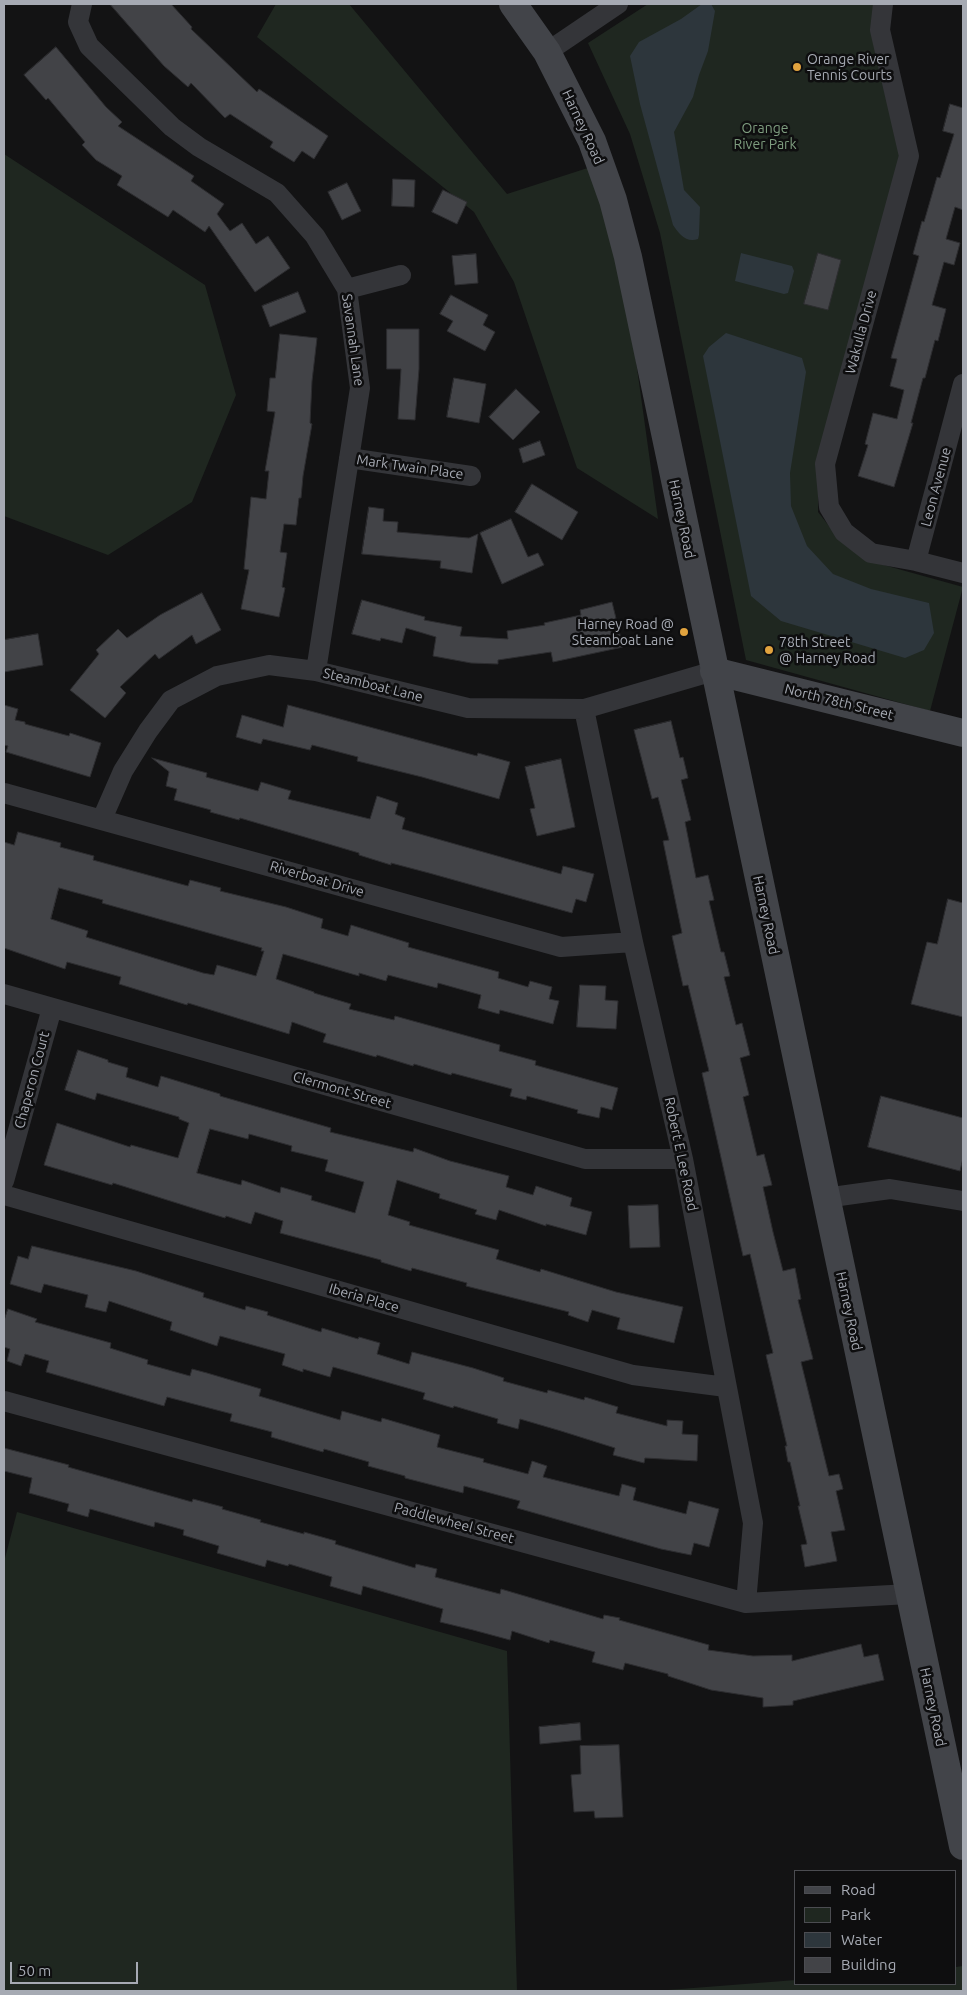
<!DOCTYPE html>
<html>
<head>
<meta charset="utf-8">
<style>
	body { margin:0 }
	#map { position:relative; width:967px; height:1995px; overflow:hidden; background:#131314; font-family:Ubuntu,sans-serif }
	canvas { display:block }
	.frame { position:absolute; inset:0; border:5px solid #a6aab3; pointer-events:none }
	.legend { position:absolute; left:794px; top:1870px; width:162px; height:115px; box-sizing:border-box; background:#0e0e0f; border:1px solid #4b4c51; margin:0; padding:6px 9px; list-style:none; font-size:15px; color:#a6aab3 }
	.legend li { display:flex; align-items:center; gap:10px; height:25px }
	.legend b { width:25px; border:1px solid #4b4c51 }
	.scale { position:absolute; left:10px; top:1962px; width:128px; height:22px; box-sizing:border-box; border:2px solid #a6aab3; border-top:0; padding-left:6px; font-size:15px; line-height:18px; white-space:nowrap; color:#a6aab3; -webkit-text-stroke:4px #0e0e0f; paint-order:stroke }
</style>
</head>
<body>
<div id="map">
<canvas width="967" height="1995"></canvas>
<div class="frame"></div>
<ul class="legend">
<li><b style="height:6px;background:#424449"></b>Road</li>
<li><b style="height:14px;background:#1f2720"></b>Park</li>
<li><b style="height:14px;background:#2d363c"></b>Water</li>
<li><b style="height:14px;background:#424347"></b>Building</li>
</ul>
<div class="scale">50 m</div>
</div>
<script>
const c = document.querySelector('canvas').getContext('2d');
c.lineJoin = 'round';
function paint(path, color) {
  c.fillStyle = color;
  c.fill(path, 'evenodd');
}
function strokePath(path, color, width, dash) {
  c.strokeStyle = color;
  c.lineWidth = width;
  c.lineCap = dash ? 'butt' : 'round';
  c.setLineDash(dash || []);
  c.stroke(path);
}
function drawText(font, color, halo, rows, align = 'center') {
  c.font = font + ' Ubuntu,sans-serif';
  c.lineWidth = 5;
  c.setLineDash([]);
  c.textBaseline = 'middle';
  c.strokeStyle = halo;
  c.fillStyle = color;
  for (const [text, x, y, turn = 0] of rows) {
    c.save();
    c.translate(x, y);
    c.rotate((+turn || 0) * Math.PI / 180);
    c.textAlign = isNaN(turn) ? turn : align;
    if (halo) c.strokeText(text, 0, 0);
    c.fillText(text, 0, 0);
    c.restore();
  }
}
const green = new Path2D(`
	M276,4H349L507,194L597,165L622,260L658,519L577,468L514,282L474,212L257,37Z
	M648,4H877L902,159L819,463L818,512L840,540L873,562L963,587L930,711L746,660L660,233L630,134L588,43Z
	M4,154L205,285L236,395L192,502L108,555L4,516Z
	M17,1512L507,1651L517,1991H4V1562Z
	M963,1966V1991H655L796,1980V1984H956V1967Z`);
const water = new Path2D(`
	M702,4H711L715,11L708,51L699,75L693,97L674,132L684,190L700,207L699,235L698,239C686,243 679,234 673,225L640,104L630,56L639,42L681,19Z
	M741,253L792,266L794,271L788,293L784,294L735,281Z
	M726,333L802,358L806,372L790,473L791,506L807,546L833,574L871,589L929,603L934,633L924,650L905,658L781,621L751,596L703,356L709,347Z`);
const building = new Path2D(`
	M110,4H171L192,27L191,29L257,92L259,89L328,136L314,159L302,151L294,162L270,147L273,142L230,114L225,118L191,83L188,87L164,66Z
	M56,47L106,107L122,122L118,126L194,176L191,181L224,204L217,214L230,231L242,223L256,244L268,236L290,268L255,292L209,226L205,232L173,210L168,217L117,185L122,176L96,160L82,145L85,142L48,98L46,100L24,75Z
	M950,104L963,108V210L955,207L946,239L960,243L954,265L944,262L932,305L946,309L938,341L935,340L925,378H923L911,423H913L894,487L858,476L868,445L865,444L873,413L897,419L904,390L890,386L897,359L891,358L919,256L913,254L922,221L924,222L937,177L940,178L954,134L943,131Z
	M393,179L415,180L414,207L392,206Z
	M347,183L361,211L342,220L328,192Z
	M443,190L467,202L457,224L432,212Z
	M818,253L841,260L828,310L804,304Z
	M476,254L478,283L455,285L452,256Z
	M298,292L306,312L270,327L262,306Z
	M451,295L488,315L483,325L495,332L485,351L447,331L453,321L440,314Z
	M387,329H419V369L415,420L398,419L401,369H387Z
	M280,334L317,338L312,381L310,423L312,424L303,476L301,498H299L296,525L284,524L280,552L287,553L282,587L285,588L279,617L241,609L249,570L244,569L251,497L266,499L269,471H265L275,412L267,411L270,378H275Z
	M454,378L486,384L479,423L447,417Z
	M516,389L540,412L513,440L489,417Z
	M540,441L545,455L523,463L519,449Z
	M532,484L578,512L562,540L515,512Z
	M369,507L384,509L383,521L398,522L397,532L469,538L478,534L472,573L440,568L441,561L362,554Z
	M511,519L528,557L538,553L544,565L502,584L480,533Z
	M202,593L221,630L196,644L192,635L159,659L155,654L120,687L126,693L105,718L70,690L99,654L96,650L118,629L127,638L160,615Z
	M362,600L425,617L424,620L462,627L460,636L508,639L507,631L545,625L544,623L581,615L580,610L612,602L623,647L553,662L551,652L498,660V664L471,663L433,656L436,637L406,628L402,643L381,638L380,641L352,634Z
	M38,634L43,665L4,672V640Z
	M4,705L18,709L15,720L25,722V724L69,736L70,733L101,743L90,777L6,752L8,746L4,745Z
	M288,705L477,756L478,753L510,762L499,799L422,777L357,761L358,757L312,745L310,750L263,739L261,744L236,737L242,715L283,727Z
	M671,721L680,758L683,757L688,778L681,780L691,820L685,822L696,878L708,875L714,900L709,901L721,952H724L730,976L724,977L736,1025L742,1023L750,1055L740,1058L749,1095L743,1097L757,1156L764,1154L772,1185L763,1187L773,1232L783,1271L795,1268L801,1299L798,1300L813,1359L801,1362L829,1476L839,1474L843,1489L836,1491L845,1530L831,1532L837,1561L805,1567L801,1545L807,1544L798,1506H800L790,1462H788L785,1446H787L766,1355L773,1353L750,1254L743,1256L702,1073L709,1071L688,985L683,986L672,936L682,933L663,841L669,840L658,797L652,799L634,730Z
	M152,758L207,773L206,777L258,791L261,782L291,791L288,799L370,819L377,796L398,803L395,814L405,818L402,829L561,874L563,866L594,874L586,902L576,899L572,913L429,873L391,863V865L359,855V853L240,818L239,820L210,812L211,810L174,800L177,789L166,786L169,772Z
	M561,759L575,827L537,836L530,809L535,808L525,767Z
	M18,832L61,843L60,847L94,856L93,860L188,886L190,880L221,888L220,891L286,907L323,919L321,928L348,936L351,925L409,943L408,947L499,972L498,978L528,987L530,981L552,987L549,999L559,1001L553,1024L500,1010L499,1014L478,1008L481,995L438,983L437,988L388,975L386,981L359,973V976L283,954L276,979L314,992V993L351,1004L349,1009L394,1020L395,1016L500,1045L499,1051L536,1061L535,1065L618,1088L612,1110L601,1107L599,1118L577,1113L578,1110L527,1096L526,1100L510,1096L512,1089L452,1073L451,1075L414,1064L413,1066L377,1055L376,1057L323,1042L326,1034L292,1022L289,1034L188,1003L187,1005L119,984L121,977L67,962L65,969L4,948V842L14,845ZM59,888L103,900L102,903L262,948L261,951H264L256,976L217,965L214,975L203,973L86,937L88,931L51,919Z
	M948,899L963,903V1017L911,1004L927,942L937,944Z
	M580,985L606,986L605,1000L618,1001L616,1029L577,1027Z
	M78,1050L108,1060V1062L128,1068L126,1077L158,1087L161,1076L220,1094V1096L331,1128L330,1132L413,1152L414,1148L450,1161L509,1176L506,1187L533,1195L536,1186L572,1198L570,1206L592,1212L586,1235L546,1224V1226L499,1210L496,1220L475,1214L477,1210L439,1198L440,1194L397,1180L388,1215L410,1222L409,1225L499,1250L496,1259L540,1272L541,1269L616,1292L683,1307L674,1343L617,1329L620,1318L592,1310L588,1322L568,1315L569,1312L466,1286L467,1283L412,1268L411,1271L381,1262V1260L280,1233L283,1221L255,1212L251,1224L226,1216L225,1218L199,1210L113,1183L112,1185L44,1165L57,1123L130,1147L131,1145L178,1158L189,1123L179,1119V1117L97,1093L95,1100L65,1090ZM210,1129L248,1139L249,1134L292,1146L291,1151L328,1160L325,1171L364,1182L355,1213L311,1200L312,1196L281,1187L280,1193L242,1180L241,1185L197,1173Z
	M881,1096L963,1118V1158L960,1171L868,1147Z
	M658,1205L660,1247L630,1248L628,1206Z
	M32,1246L136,1271L204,1293L203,1297L245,1310L246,1306L268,1312L267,1315L321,1332L322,1328L358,1339L359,1337L380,1343L377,1354L409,1364L412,1352L473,1368L504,1378L503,1381L547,1393L548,1390L584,1400L585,1397L618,1407L616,1413L667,1426V1420L683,1421L682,1434L698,1435L697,1461L645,1458L644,1463L613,1455L615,1448L561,1431L520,1419L518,1429L497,1423L498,1419L454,1406L453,1408L423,1399L425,1393L333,1367L330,1377L303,1369V1372L282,1365L285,1354L220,1336L217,1346L170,1330L172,1322L109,1301L106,1312L85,1307L88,1295L44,1284L41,1293L10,1284L18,1256L28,1259Z
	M8,1309L37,1319L35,1322L111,1343L110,1348L148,1360L147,1364L190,1376L192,1369L207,1373L261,1389L259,1396L340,1420L342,1411L381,1422L382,1418L440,1435L437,1447L484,1459L483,1462L528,1474L532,1461L547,1466L543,1477L619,1496L622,1484L636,1488L633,1500L686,1514L689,1501L719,1509L709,1547L694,1543L691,1555L661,1549L517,1508L520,1501L464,1486L463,1493L405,1478V1476L368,1466L369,1462L324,1449L323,1452L271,1437L272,1432L230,1421L232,1414L167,1397L164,1406L46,1372L49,1361L25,1354L21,1366L7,1361L10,1349L4,1347V1321Z
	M4,1448L69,1465L68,1467L192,1502L193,1499L223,1507L222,1509L261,1520L260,1522L304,1534V1532L336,1541L335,1544L415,1568L416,1564L437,1569L435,1577L500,1594L501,1589L603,1619L604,1615L620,1618L619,1620L709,1645L708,1650L753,1656L792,1655V1661L861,1644L864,1657L878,1654L884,1680L793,1701V1705L763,1707V1698L711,1690L668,1676V1674L625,1663L623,1670L592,1662L595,1652L550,1640L549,1643L512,1631L510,1640L473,1630L440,1622L443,1609L363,1586L361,1595L330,1586L332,1577L289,1564L288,1566L267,1560L265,1567L217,1553L219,1546L183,1535L184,1530L155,1522L154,1527L90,1509L88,1517L67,1511L69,1504L29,1493L32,1478L4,1471Z
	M580,1723L581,1740L540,1744L539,1727Z
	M619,1745L623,1817L595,1818L594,1811L574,1812L571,1775L581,1774L580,1746Z`);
const street = new Path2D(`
	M82,4L78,22L89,46L172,127L199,147L277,193L315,236L347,289L360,388L316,671
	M883,4L880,30L909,156L825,464L829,507L844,532L871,553L916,561L963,573
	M547,52L618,4
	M347,289L401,275
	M349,458L471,476
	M916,561L963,384
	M584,709L633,942L683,1159L753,1523L746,1603
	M4,793L561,947L633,942
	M102,819L123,771L148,731L171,700L217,676L269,665L316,671L468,708L584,709L714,671
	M4,994L585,1159H683
	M4,1181L52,1008
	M4,1195L633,1375L726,1387
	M825,1198L890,1189L963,1201
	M4,1401L746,1603L909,1594`);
const secondary = new Path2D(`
	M513,4L547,52L592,141L613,200L628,257L963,1846
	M714,671L963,733`);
const markers = [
	[797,67,5,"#e1a33e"],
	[684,632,5,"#e1a33e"],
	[769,650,5,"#e1a33e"]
];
const poiNames = [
	["Orange River",807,59],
	["Tennis Courts",807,75],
	["Harney Road @",674,624,"right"],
	["Steamboat Lane",674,640,"right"],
	["78th Street",779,642],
	["@ Harney Road",779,658]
];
const streetNames = [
	["Harney Road",583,127,65],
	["Wakulla Drive",861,332,-75],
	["Savannah Lane",353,340,82],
	["Mark Twain Place",410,467,8],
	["Leon Avenue",936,487,-75],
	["Harney Road",682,519,78],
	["Steamboat Lane",373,685,14],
	["North 78th Street",839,702,14],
	["Riverboat Drive",317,879,16],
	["Harney Road",766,915,78],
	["Chaperon Court",32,1080,-75],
	["Clermont Street",342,1090,16],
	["Robert E Lee Road",681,1154,78],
	["Iberia Place",364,1298,16],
	["Harney Road",849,1311,78],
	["Paddlewheel Street",454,1523,15],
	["Harney Road",933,1707,78]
];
const parkNames = [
	["Orange",765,128],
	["River Park",765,144]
];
paint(green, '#1f2720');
paint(water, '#2d363c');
paint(building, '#424347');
strokePath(building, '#2d2d30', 1);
strokePath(street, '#343539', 20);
strokePath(secondary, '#424449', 28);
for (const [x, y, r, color] of markers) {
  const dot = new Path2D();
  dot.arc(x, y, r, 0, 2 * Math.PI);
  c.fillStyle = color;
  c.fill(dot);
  strokePath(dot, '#0e0e0f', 2);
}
drawText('14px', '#a6aab3', '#0e0e0f', poiNames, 'left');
drawText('14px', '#a6aab3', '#0e0e0f', streetNames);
drawText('14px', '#7e9d7f', '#0e0e0f', parkNames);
</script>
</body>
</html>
